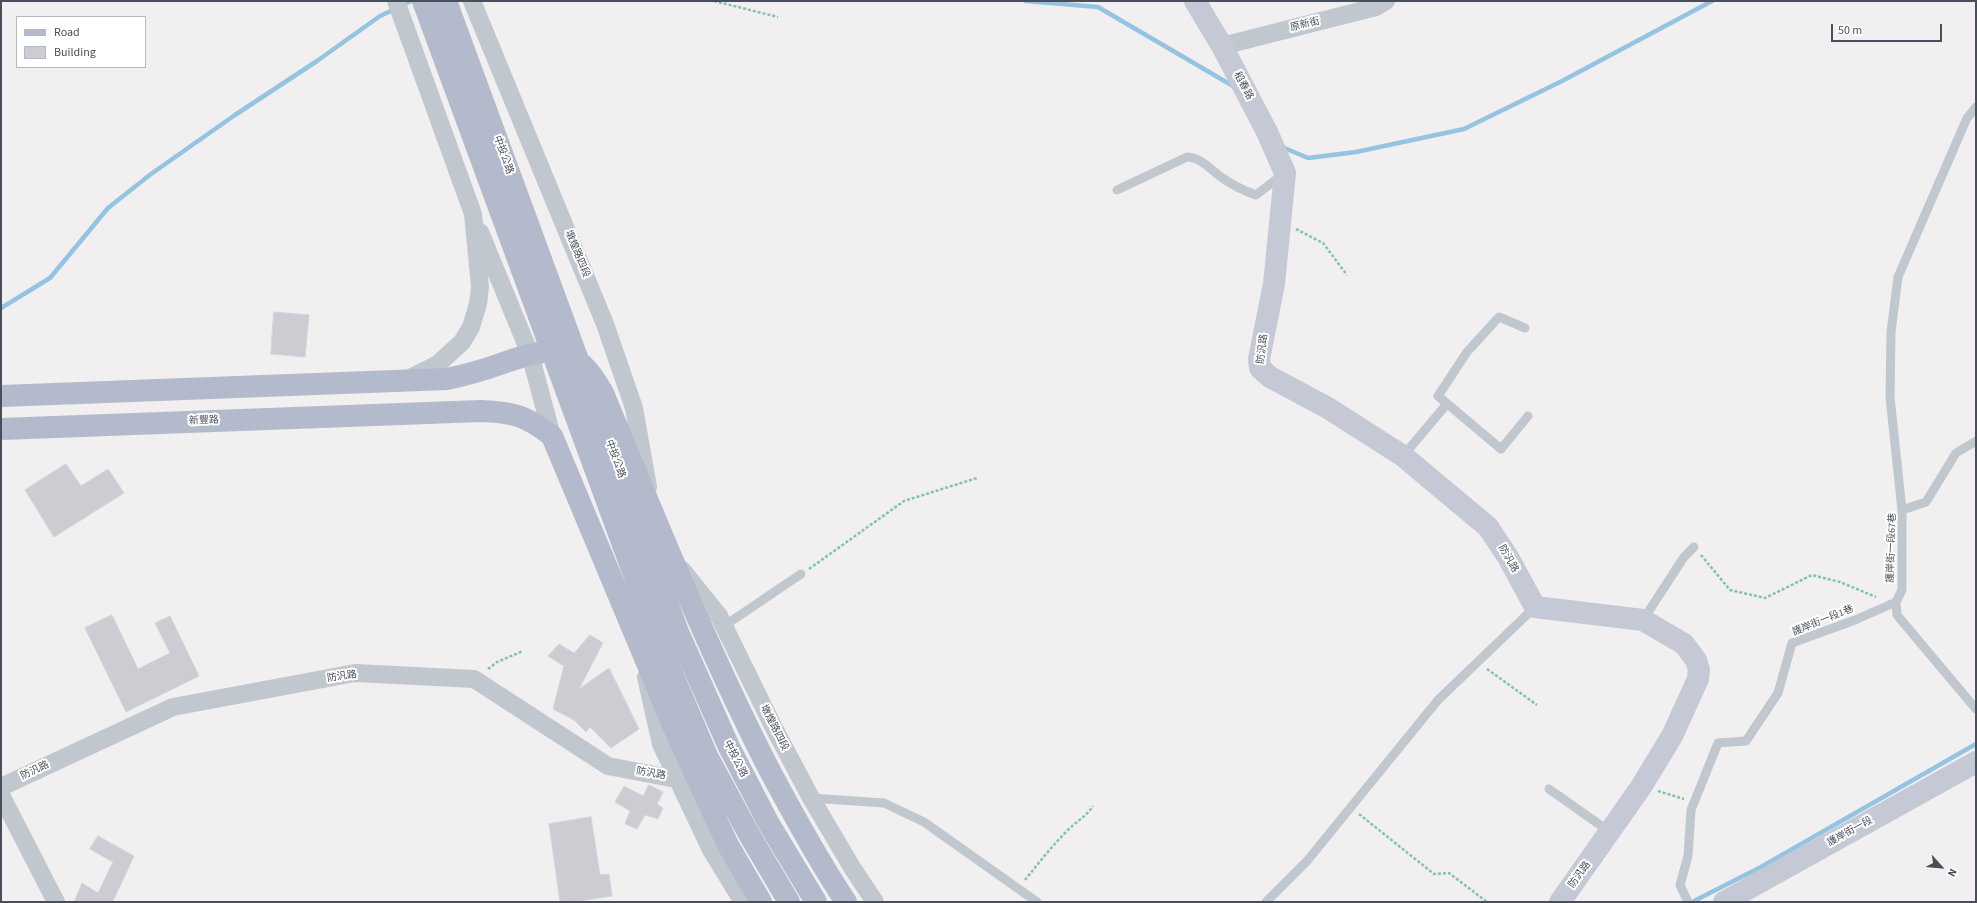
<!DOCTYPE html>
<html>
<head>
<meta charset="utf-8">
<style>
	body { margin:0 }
	#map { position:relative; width:1977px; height:903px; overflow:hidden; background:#f1efef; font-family:"Source Sans 3",sans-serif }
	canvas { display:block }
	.frame { position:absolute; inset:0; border:2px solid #494f5a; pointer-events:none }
	.legend { position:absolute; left:16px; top:16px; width:130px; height:52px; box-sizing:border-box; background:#fff; border:1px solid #b6b9bd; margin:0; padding:5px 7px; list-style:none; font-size:12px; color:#494f5a }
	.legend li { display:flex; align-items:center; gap:8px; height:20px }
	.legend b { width:20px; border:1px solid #b6b9bd }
	.north { position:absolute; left:1921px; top:847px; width:40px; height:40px; -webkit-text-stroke:3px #fff; paint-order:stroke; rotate:117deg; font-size:11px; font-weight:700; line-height:16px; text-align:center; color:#494f5a }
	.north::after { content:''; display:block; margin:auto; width:14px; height:18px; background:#494f5a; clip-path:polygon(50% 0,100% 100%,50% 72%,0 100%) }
	.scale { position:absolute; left:1831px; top:24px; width:111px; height:18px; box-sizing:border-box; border:2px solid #494f5a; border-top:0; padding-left:5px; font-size:12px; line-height:14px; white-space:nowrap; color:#494f5a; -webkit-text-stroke:3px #fff; paint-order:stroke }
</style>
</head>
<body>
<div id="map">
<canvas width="1977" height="903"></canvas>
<div class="frame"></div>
<ul class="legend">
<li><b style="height:5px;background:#b2bacb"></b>Road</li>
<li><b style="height:11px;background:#cccdd3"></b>Building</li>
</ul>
<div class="north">N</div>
<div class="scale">50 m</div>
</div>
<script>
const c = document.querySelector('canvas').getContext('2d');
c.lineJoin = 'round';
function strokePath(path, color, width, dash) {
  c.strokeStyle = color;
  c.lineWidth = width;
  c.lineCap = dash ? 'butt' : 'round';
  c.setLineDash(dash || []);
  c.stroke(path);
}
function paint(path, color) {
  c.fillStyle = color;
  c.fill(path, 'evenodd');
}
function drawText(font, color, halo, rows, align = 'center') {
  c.font = font + ' "Source Sans 3","Noto Sans TC",sans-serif';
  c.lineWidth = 4;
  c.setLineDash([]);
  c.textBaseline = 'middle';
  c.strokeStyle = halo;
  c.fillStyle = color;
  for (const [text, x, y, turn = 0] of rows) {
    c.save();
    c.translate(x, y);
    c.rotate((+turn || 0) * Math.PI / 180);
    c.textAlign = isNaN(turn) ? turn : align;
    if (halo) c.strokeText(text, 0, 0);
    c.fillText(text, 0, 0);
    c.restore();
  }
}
const stream = new Path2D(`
	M1026,1L1098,7L1233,86
	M402,5L411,1
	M1282,147L1308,158L1356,152L1464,129L1562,81L1712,1
	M1,308L50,278L108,208L151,174L235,115L317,61L380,16L395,9
	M1692,902L1761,867L1976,744`);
const building = new Path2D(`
	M274,312L309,315L305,357L271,354Z
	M66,464L81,486L108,469L124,493L54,537L25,490Z
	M112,615L138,669L170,653L155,623L170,616L199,676L126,712L85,628Z
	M590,635L603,643L579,689L609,668L639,729L611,748L590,727L586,732L574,720L553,709L564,666L548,656L559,644L574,653Z
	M649,785L663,792L657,804L663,808L658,819L645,815L637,829L625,824L630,811L615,802L624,786L643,796Z
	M591,817L600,875L609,874L612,896L573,902H560L549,824Z
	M98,836L134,856L113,901L115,902H74L82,883L98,893L113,862L90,849Z`);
const path = new Path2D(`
	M714,1L778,17
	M1296,229L1323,243L1347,275
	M1701,555L1730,590L1765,598L1812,575L1840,582L1876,597
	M809,569L904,501L977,478
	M488,669L497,662L523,651
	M1487,669L1537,705
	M1658,791L1684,799
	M1359,814L1434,874L1449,873L1487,902
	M1025,880C1038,864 1051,847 1066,832C1075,822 1086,817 1093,806`);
const lane = new Path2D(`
	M1117,190L1187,157C1201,157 1212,171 1224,179C1234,186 1245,191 1256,195L1282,175
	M1525,328L1499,317L1467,352L1438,396L1501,449L1528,416
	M1976,441L1956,453L1926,502L1902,510V590L1896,602L1897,615L1976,709
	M1403,456L1446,405
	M1902,510L1890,397L1891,332L1898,277L1967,118L1976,107
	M1643,620L1684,557L1694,547
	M724,626L801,574
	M1549,789L1610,832
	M811,798L884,803L924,822L1037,902
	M1266,902L1307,861L1438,700L1535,607
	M1688,902L1680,885L1688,856L1691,810L1718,743L1746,741L1778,693L1792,643L1855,620L1896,602`);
const street = new Path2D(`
	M396,1L473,214L480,287L478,304L471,327L462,342L438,364L408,379
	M472,1L605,324L634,408L648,487
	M1222,46L1376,7L1386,1
	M480,232L530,354L552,436
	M682,570L719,616L774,728L811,798L853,869L875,902
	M646,677L661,744L711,850L743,902
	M1,787L173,707L355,673L474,679L608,766L676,779
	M1,795L56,902`);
const secondary = new Path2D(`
	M1195,1L1222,46L1267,132L1285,173L1274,284L1259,359L1260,368L1270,377L1328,408L1403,456L1488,527L1508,557L1535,607L1643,620L1684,644L1696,660L1699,670L1698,679L1672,736L1641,787L1560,902
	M1724,902L1976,762`);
const primary = new Path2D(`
	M1,396L447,379C466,375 484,370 503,363C552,346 575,343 603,393C656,520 707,649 770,771C794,816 818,860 846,902
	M1,429L481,411C513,412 527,416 552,436L678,737L728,845L761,902`);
const primaryBridge = new Path2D(`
	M423,1L658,640L707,756L750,836L789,902
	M446,1L678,632L729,747L769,824L816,902`);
const streetNames = [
	["原新街",1305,25,-14],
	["稻春路",1243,86,62],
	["中投公路",503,155,70],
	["墩煌路四段",577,254,68],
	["防汎路",1263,349,-83],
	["新豐路",204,421,-2],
	["中投公路",615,459,70],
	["護岸街一段67巷",1892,548,-88],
	["防汎路",1508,559,60],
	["護岸街一段1巷",1823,621,-22],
	["防汎路",342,677,-8],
	["墩煌路四段",774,728,63],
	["中投公路",735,759,63],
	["防汎路",35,771,-25],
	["防汎路",651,774,10],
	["護岸街一段",1850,832,-29],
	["防汎路",1580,875,-54]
];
strokePath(stream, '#94c4e2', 4.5);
paint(building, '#cccdd3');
strokePath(building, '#d4d4da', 1);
strokePath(path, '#7ec4ae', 2.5, [3, 2]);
strokePath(lane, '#c1c7cf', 9);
strokePath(street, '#c1c7cf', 18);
strokePath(secondary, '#c4c9d5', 22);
strokePath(primary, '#b2bacb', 22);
strokePath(primaryBridge, '#b2bacb', 22);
drawText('10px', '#494f5a', '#fff', streetNames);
</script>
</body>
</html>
